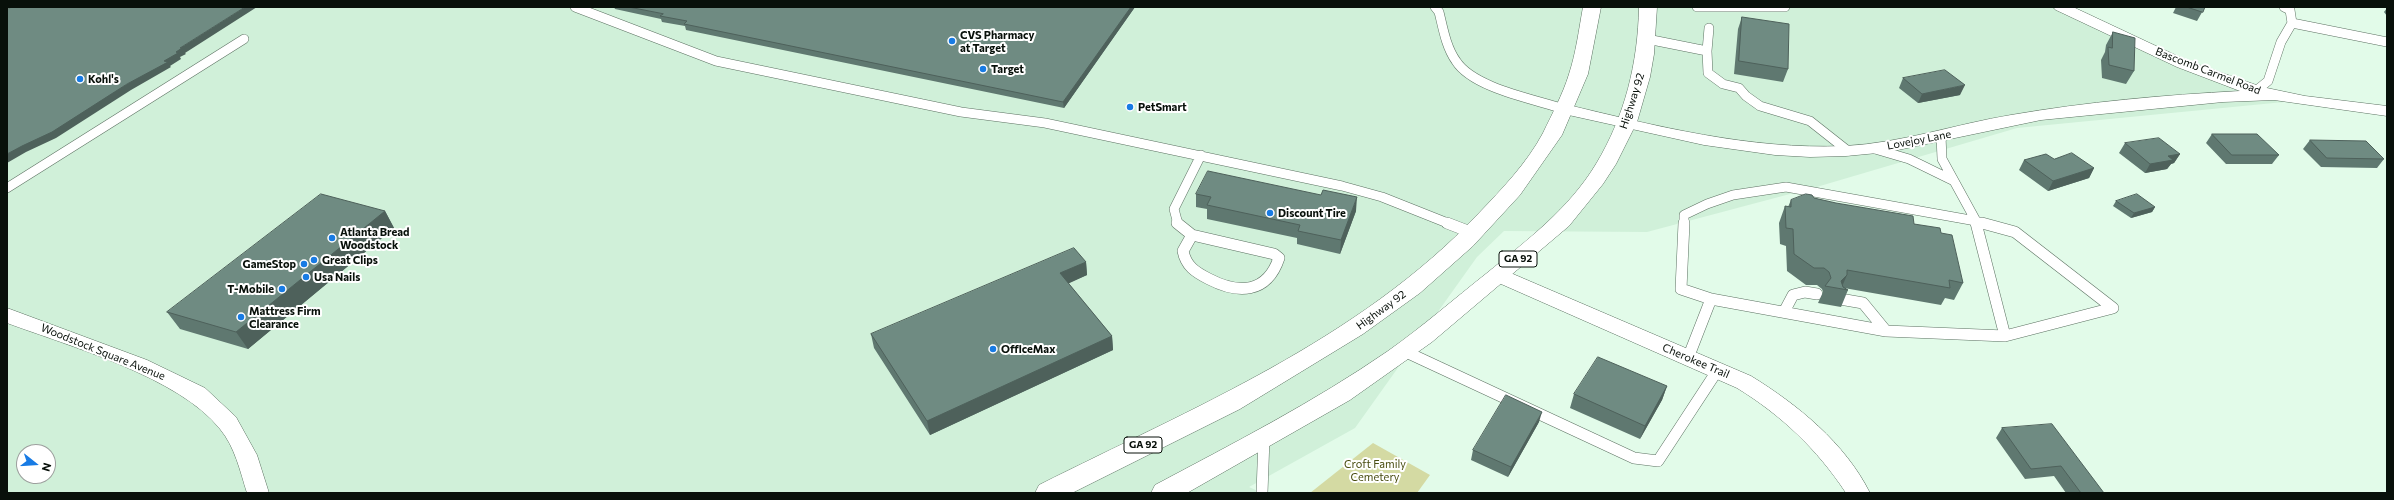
<!DOCTYPE html>
<html>
<head>
<meta charset="utf-8">
<style>
	body { margin:0 }
	#map { position:relative; width:2394px; height:500px; overflow:hidden; background:#e2fbe9; font-family:Commissioner,sans-serif }
	canvas { display:block }
	.frame { position:absolute; inset:0; border:8px solid #08100a; pointer-events:none }
	.north { position:absolute; left:16px; top:444px; width:40px; height:40px; box-sizing:border-box; background:#fff; border:1px solid #9c9f9d; border-radius:50%; rotate:107deg; font-size:11px; font-weight:700; line-height:16px; text-align:center; color:#08100a }
	.north::after { content:''; display:block; margin:auto; width:14px; height:18px; background:#187be4; clip-path:polygon(50% 0,100% 100%,50% 72%,0 100%) }
</style>
</head>
<body>
<div id="map">
<canvas width="2394" height="500"></canvas>
<div class="frame"></div>
<div class="north">N</div>
</div>
<script>
const c = document.querySelector('canvas').getContext('2d');
c.lineJoin = 'round';
function paint(path, color) {
  c.fillStyle = color;
  c.fill(path, 'evenodd');
}
function strokePath(path, color, width, dash) {
  c.strokeStyle = color;
  c.lineWidth = width;
  c.lineCap = dash ? 'butt' : 'round';
  c.setLineDash(dash || []);
  c.stroke(path);
}
function drawText(font, color, halo, rows, align = 'center') {
  c.font = font + ' Commissioner,sans-serif';
  c.lineWidth = 4;
  c.setLineDash([]);
  c.textBaseline = 'middle';
  c.strokeStyle = halo;
  c.fillStyle = color;
  for (const [text, x, y, turn = 0] of rows) {
    c.save();
    c.translate(x, y);
    c.rotate((+turn || 0) * Math.PI / 180);
    c.textAlign = isNaN(turn) ? turn : align;
    if (halo) c.strokeText(text, 0, 0);
    c.fillText(text, 0, 0);
    c.restore();
  }
}
const built = new Path2D(`
	M7,7H2064L2284,102L2017,128L1820,186L1647,232L1504,231L1477,257L1355,428L1249,487L1262,493H7ZM24,452H48V476H24Z`);
const green = new Path2D(`
	M1373,443L1430,475L1417,493H1310Z`);
const laneFar1 = new Path2D(`
	M575,7L716,61L961,112L1045,123L1342,186L1382,197L1450,224
	M1435,7L1439,12C1443,28 1446,47 1456,61C1473,88 1534,99 1564,109
	M1697,7H1785
	M2292,23L2387,42
	M1647,39L1707,51L1708,73L1723,84L1739,88L1746,96L1760,106L1810,121L1848,151
	M1707,51L1709,28
	M2257,90L2268,81L2281,42L2292,23L2290,10L2284,7
	M1941,136L1942,159L1976,221L1986,224
	M1875,149L1909,159L1954,181
	M7,188L244,39
	M1178,224L1174,209L1201,155
	M1684,224V215L1707,204L1733,195L1786,187L1976,221L1977,224`);
const lane = new Path2D(`
	M1177,223L1192,235
	M1447,223L1473,233
	M1684,223L1681,289L1711,299
	M1976,223L2005,336
	M1192,235L1274,254L1279,258C1267,294 1238,294 1209,279C1195,272 1186,266 1183,251Z
	M1840,299L1863,303L1886,331
	M1784,312L1793,295L1805,292L1817,294
	M1404,351L1634,458L1658,461L1717,371
	M1688,358L1711,299L1886,331L2005,336L2113,308L2015,232L1982,223
	M1262,493L1264,438`);
const street = new Path2D(`
	M2053,7H2073L2188,61L2262,87L2305,96L2387,106V116L2274,100L2223,102L2041,120L1888,152L1846,156L1810,157L1775,155L1704,145L1564,114L1558,113L1556,109L1558,105L1564,104C1656,126 1750,150 1845,146C1902,143 1956,124 2011,115C2086,102 2164,95 2240,91L2177,67L2056,10Z
	M1499,268L1751,376C1798,405 1845,443 1870,493H1846C1817,449 1781,415 1737,388L1492,280L1489,275L1492,270Z
	M7,308L147,360L205,388L236,417L257,455L269,493H247C240,471 235,447 220,429C179,377 69,346 7,323Z`);
const primary = new Path2D(`
	M1583,7H1601L1588,74L1562,135L1520,195L1473,246L1420,293L1363,334L1240,409L1072,493H1035L1039,485C1192,408 1358,341 1479,213C1502,189 1527,163 1543,133C1552,114 1563,94 1569,74C1576,53 1579,29 1583,7Z
	M1639,7H1657L1654,54L1650,77L1637,122L1616,164L1603,184L1569,226L1432,342L1350,400L1187,493H1151L1155,485C1234,443 1314,402 1388,351C1422,327 1454,299 1487,273C1526,241 1569,209 1596,164C1625,116 1638,63 1639,7Z`);
const wall = new Path2D(`
	M614,7H1135L1064,108L686,30L685,26L662,22L661,19L615,9Z
	M2176,7H2205L2197,21L2173,13Z
	M2387,8V16L2384,12Z
	M1742,17L1788,69L1783,82L1734,74L1738,29Z
	M2113,32L2134,71L2126,84L2102,78L2101,60L2105,52L2106,45Z
	M1903,78L1960,95L1918,103L1899,88Z
	M2212,134L2279,155L2272,164H2226L2206,143Z
	M2310,140L2384,159L2377,168L2321,167L2303,149Z
	M2125,143L2180,154L2174,163L2171,164L2167,169L2145,173L2119,153Z
	M2054,159L2094,168L2089,178L2048,191L2019,170L2024,160Z
	M1196,194L1356,211L1340,254L1297,244V238L1207,219V209L1196,207Z
	M1814,198L1914,224L1941,233L1963,283L1954,300L1945,298L1941,305L1844,288L1848,290L1841,307L1818,303L1823,292L1822,289L1817,285H1806L1787,271L1786,246L1780,244L1779,223L1785,206L1788,207L1791,200Z
	M2116,201L2155,207L2152,212L2131,218L2113,206Z
	M385,211L394,228L248,349L180,329L167,312Z
	M1086,262L1087,275L1068,283L1112,336L1113,350L930,435L874,348L871,334Z
	M1667,386L1662,400L1640,439L1570,408L1574,394Z
	M1539,422L1508,477L1471,460L1473,450Z
	M2002,428L2104,493H2066L2054,476L2025,479L1996,438Z`);
const shadedWall = new Path2D(`
	M245,7H257L185,53L186,54L180,57L181,59L170,66L171,67L131,90L56,138L26,152L7,163V154L127,84L164,61L180,48Z
	M1131,7H1135L1064,108L1063,102Z
	M1965,85L1960,95L1918,103L1922,94Z
	M2180,154L2174,163L2171,164L2167,169L2145,173L2150,164L2168,156Z
	M2094,168L2089,178L2048,191L2053,181Z
	M1357,197L1356,211L1340,254L1341,240Z
	M2155,207L2152,212L2131,218L2134,213Z
	M385,211L394,228L248,349L236,332Z
	M1086,262L1087,275L1061,287L1060,273Z
	M1847,275L1841,289V281Z
	M1112,336L1113,350L930,435L927,421Z
	M1667,386L1662,400L1640,439L1645,426Z
	M1542,412L1539,422L1508,477L1511,467Z`);
const building = new Path2D(`
	M12,7H245L180,48H182L176,52L178,53L164,61L168,62L127,84L52,132L22,146L7,154V10Z
	M629,7H1131L1063,102L684,24L687,21L660,16L663,14Z
	M2187,7H2205L2203,12Z
	M1742,17L1789,24L1788,69L1739,61Z
	M2113,32L2135,38L2134,71L2109,65L2108,47L2112,48Z
	M1945,70L1965,85L1922,94L1903,78Z
	M2212,134H2257L2279,155H2232Z
	M2159,138L2180,154L2168,156L2173,160L2150,164L2125,143Z
	M2310,140L2366,141L2384,159L2327,158Z
	M2072,153L2094,168L2053,181L2024,160L2046,154L2054,159Z
	M1208,171L1321,195L1323,190L1357,197L1341,240L1298,231L1300,225L1207,205L1211,197L1196,194Z
	M321,194L385,211L236,332L167,312Z
	M1806,194L1812,195L1814,198L1836,203L1913,216L1914,224L1940,228L1941,233L1952,235L1963,283L1949,280L1950,288L1847,270V275L1841,281L1843,287L1848,290L1825,286L1831,278L1829,272L1824,268H1814L1794,254L1793,229L1786,228L1785,206L1791,207V200Z
	M2137,194L2155,207L2134,213L2116,201Z
	M1074,248L1086,262L1060,273L1112,336L927,421L871,334Z
	M1598,357L1667,386L1645,426L1574,394Z
	M1506,395L1542,412L1511,467L1473,450Z
	M2052,424L2104,493H2081L2061,466L2031,469L2002,428Z`);
const markers = [
	[952,41,4,"#187be4"],
	[983,69,4,"#187be4"],
	[80,79,4,"#187be4"],
	[1130,107,4,"#187be4"],
	[1270,213,4,"#187be4"],
	[332,238,4,"#187be4"],
	[314,260,4,"#187be4"],
	[304,264,4,"#187be4"],
	[306,277,4,"#187be4"],
	[282,289,4,"#187be4"],
	[241,317,4,"#187be4"],
	[993,349,4,"#187be4"]
];
const shields = [
	[1518,259,38],
	[1143,445,38]
];
const shieldNames = [
	["GA 92",1518,259],
	["GA 92",1143,445]
];
const poiNames = [
	["CVS Pharmacy",960,35],
	["at Target",960,48],
	["Target",991,69],
	["Kohl's",88,79],
	["PetSmart",1138,107],
	["Discount Tire",1278,213],
	["Atlanta Bread",340,232],
	["Woodstock",340,245],
	["Great Clips",322,260],
	["GameStop",296,264,"right"],
	["Usa Nails",314,277],
	["T-Mobile",274,289,"right"],
	["Mattress Firm",249,311],
	["Clearance",249,324],
	["OfficeMax",1001,349]
];
const streetNames = [
	["Bascomb Carmel Road",2208,71,21],
	["Highway 92",1632,101,-72],
	["Lovejoy Lane",1919,140,-11],
	["Highway 92",1381,310,-36],
	["Woodstock Square Avenue",103,352,22],
	["Cherokee Trail",1696,361,23]
];
const parkNames = [
	["Croft Family",1375,464],
	["Cemetery",1375,477]
];
paint(built, '#d0f0d9');
paint(green, '#d4daa3');
strokePath(laneFar1, '#5c7262', 10);
strokePath(lane, '#5c7262', 12);
strokePath(street, '#5c7262', 1);
strokePath(primary, '#5c7262', 1);
strokePath(laneFar1, '#fff', 9);
strokePath(lane, '#fff', 11);
paint(street, '#fff');
paint(primary, '#fff');
paint(wall, '#5f7870');
paint(shadedWall, '#4e615b');
paint(building, '#6f8b82');
strokePath(building, '#4e615b', 1);
for (const [x, y, r, color] of markers) {
  const dot = new Path2D();
  dot.arc(x, y, r, 0, 2 * Math.PI);
  c.fillStyle = color;
  c.fill(dot);
  strokePath(dot, '#fff', 1.5);
}
for (const [x, y, w] of shields) {
  const box = new Path2D();
  box.roundRect(x - w / 2, y - 8, w, 16, 3);
  c.fillStyle = '#fff';
  c.fill(box);
  strokePath(box, '#08100a', 1);
}
drawText('bold 10px', '#08100a', null, shieldNames);
drawText('bold 11px', '#08100a', '#fff', poiNames, 'left');
drawText('11px', '#08100a', '#fff', streetNames);
drawText('11px', '#474b0f', '#fff', parkNames);
</script>
</body>
</html>
